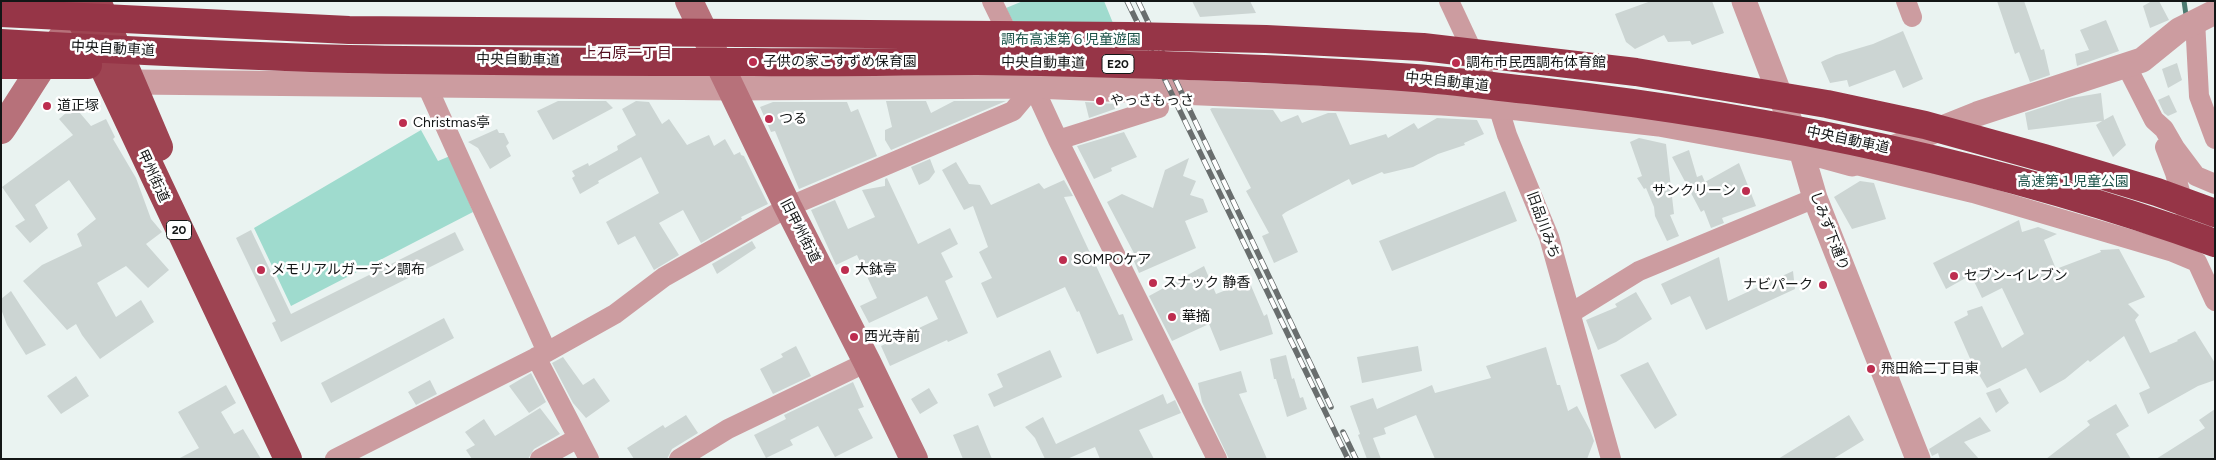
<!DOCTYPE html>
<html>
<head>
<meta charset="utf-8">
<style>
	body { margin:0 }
	#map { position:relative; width:2216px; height:460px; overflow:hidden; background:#eaf3f1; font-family:Figtree,sans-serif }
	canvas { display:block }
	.frame { position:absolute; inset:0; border:2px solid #131616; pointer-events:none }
</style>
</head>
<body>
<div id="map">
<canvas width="2216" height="460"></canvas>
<div class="frame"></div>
</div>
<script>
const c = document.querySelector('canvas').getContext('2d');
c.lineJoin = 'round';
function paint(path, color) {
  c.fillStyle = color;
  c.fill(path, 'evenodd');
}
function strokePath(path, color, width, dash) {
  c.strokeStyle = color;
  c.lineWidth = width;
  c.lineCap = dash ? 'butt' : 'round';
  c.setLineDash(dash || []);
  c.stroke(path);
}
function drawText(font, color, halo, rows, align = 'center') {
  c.font = font + ' Figtree,"Noto Sans JP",sans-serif';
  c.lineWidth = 5;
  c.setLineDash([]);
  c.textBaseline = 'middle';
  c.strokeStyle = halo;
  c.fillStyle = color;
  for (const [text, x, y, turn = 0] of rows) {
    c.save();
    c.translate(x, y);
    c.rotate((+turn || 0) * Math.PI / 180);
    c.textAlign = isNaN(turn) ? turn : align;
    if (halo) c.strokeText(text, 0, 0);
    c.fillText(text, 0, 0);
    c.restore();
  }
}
const green = new Path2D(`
	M1023,1H1104L1135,77L1042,78L1006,8Z
	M421,130L438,161L450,156L473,212L291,306L254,228Z`);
const stream = new Path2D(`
	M2184,1L2186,15`);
const building = new Path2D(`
	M1192,1H1250L1256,13L1200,17Z
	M1651,1H1712L1724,33L1692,45L1690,41L1668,42L1664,35L1635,49L1626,42L1615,14Z
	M1997,1H2024L2041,50L2044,49L2050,75L2030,82L2019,52L2015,54Z
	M2152,1H2159L2169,20L2150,28L2143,6Z
	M2106,20L2119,51L2077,66L2075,54L2089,50L2080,30Z
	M1903,31L1923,79L1903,88L1895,70L1849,87L1847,80L1830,83L1821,62L1836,55L1873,44Z
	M2177,63L2182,80L2168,88L2162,69Z
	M2101,93L2104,120L2113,115L2126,145L2113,157L2096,125L2102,121L2028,130L2025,113L2071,98Z
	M2169,95L2177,112L2168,116L2164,113L2158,100Z
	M558,101H606L613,108L553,140L537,111Z
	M636,101L649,102L662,124L669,119L687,145L709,135L714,146L725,139L734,155L740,152L741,155L744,156L768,204L741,217L742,219L701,243L683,210L659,223L679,255L654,270L635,236L618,245L606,222L659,193L641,157L598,181L599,183L580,194L572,178L575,176L572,171L588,163L589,166L618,150L617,146L636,135L622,109Z
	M886,101H926L931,113L954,101H1006L891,150L885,140V130L892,127Z
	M773,102H847L851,112L858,109L877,156L799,189L775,131L771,132L760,107Z
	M1085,102L1115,104V109L1089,118Z
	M74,106L91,126L106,119L115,137L113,139L136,178L151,219L162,232L146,244L169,270L148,288L126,266L97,283L116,317L141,300L154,322L100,359L82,335L76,324L67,330L23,281L42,265L82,246L77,234L96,219L69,180L35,205L48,228L30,243L15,226L25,220L2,187L73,135L59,119Z
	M1212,108L1273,110L1281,122L1298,115L1302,123L1328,113H1336L1350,145L1386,134L1388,138L1414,123L1418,129L1437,118L1477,120L1484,134L1464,143L1465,145L1438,154L1413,167L1384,174L1382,172L1352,185L1349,179L1286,212L1282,215L1298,252L1274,263L1262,236L1269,233L1246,191L1251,188L1210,109Z
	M497,129L499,133H504L509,143L506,146L511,156L490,169L478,148L468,142Z
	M1124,132L1137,157L1111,168L1112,171L1094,179L1077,146Z
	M1639,138L1666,144L1674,214L1670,215L1679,236L1667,241L1655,216L1654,207L1646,188L1644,189L1637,178L1642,176L1630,142Z
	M1689,150L1697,177L1702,175L1705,182L1739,163L1756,206L1722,218L1724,223L1711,228L1704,210L1701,212L1672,157Z
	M1189,158L1183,176L1196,181L1190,195L1203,199L1208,212L1185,221L1196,248L1139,273L1134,261L1137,259L1107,202L1122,194L1153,208L1165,170Z
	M930,159L935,172L929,180L919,185L911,167Z
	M956,162L969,184L980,185L991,205L1039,183L1044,189L1064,180L1073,196L1064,197L1119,315L1123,314L1133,340L1097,354L1079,311L1077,312L1065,287L997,318L981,283L992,278L979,252L988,247L973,206L964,210L942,170Z
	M887,178L918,244L950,228L958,244L941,253L953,277L945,281L968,333L948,342L947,340L890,366L881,346L938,319L927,296L869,323L860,306L877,298L857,255L836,265L811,210L835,200L848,229L875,217L862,190L885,186V179Z
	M1860,181L1874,183L1886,219L1852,229L1834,197Z
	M1505,191L1517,221L1392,271L1379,241Z
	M2019,220L2022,232L2038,227L2057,234L2044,240L2056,269L2101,252L2100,250L2119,249L2145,297L2128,304L2139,315L2135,320L2150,353L2178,341L2177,340L2195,331L2215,363V380L2198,386L2148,414L2139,393L2150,388L2124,336L2090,362L2088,360L2065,379L2040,393L2026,368L1987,388L1972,363L1954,322L1968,315L1967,311L1982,306L2002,348L2024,334L2002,288L1982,298L1971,275L1946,289L1933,263Z
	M251,230L291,314L455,232L464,250L281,342L272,323L276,321L236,238Z
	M752,241L756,248L717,274L712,264Z
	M1719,257L1728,301L1793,271L1795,289L1706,330L1690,296L1671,305L1661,284Z
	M1204,266L1216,294L1249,281L1264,316L1267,314L1273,334L1220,351L1209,324L1172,341L1149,296Z
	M11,291L46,345L26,355L7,325L1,309V299Z
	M1636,292L1652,319L1616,342L1598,350L1586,320L1617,307L1615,304Z
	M444,318L454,338L331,403L321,383Z
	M796,346L811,376L773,394L760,369L783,357L781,354Z
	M1418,346L1422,371L1362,383L1357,357Z
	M1546,347L1557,385H1560L1568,411L1577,406L1590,430L1594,441L1587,459H1435L1416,415L1384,428L1386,434L1373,438L1381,459H1367L1358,435L1360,434L1350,406L1373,398L1377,409L1432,385L1435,393L1491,378L1486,366Z
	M1050,350L1062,377L994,407L988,394L1003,387L997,374Z
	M1286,355L1292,379L1294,378L1300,398L1303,397L1307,409L1287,417L1276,379H1274L1270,359Z
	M563,357L583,385L594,378L610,401L586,418L573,403L552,363Z
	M1648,362L1677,415L1655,429L1620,375Z
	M1241,371L1247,392L1239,394L1267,459H1229L1202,402L1198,383Z
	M531,373L546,402L529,413L509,386Z
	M76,376L89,396L61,414L47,396Z
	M430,380L437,394L416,405L408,392Z
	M853,382L864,407L858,409L873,438L835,457L818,426L790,440L793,445L766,458L754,435L786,419L784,415Z
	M226,385L236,403L221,412L234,434L243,429L261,459H178L199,448L178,412Z
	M929,388L938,403L920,414L911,399Z
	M2000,388L2009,403L1996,413L1986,393Z
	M1163,394L1167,404L1175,400L1181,413L1139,430L1154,459H1100L1095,447L1067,459H1045L1035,438L1025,427L1043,417L1056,444Z
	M2116,404L2129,426L2116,434L2131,459H2046L2090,425L2087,421Z
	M540,408L560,434L534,449L528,459H472L466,450L475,445L465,432L484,419L495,436Z
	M2215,409V459H2156L2205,428L2199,420Z
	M686,415L698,433L672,449L667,459H634L627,448L663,425L665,428Z
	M1849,415L1864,440L1833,459H1778Z
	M1980,417L1991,431L1964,442L1979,459H1940L1938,453L1932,456L1929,449Z
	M978,425L992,459H963L953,435Z`);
const minor = new Path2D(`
	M992,1L1013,44
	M1449,1L1498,106L1507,135L1549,237L1611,459
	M1906,1L1912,17
	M2195,20L2199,96L2215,139
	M2127,67L2154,120L2164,129L2175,148L2196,176L2215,184
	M1029,77L1058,140L1217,459
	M427,86L547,352
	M1058,140L1159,108
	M2165,147L2175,173L2185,210
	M1852,164L1973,193L2173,252L2197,262L2215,301
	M1571,313L1639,271L1815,198
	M536,357L589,459
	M335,459L547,352L615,314L664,277L788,207L1013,111L1034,86
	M540,459L578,438
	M679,459L728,429L867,362`);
const tertiary = new Path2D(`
	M1744,1L1801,150L1815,198L1918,459
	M132,82L732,88L1034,86L1442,103L1518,108L1659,124L1801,150L1852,164L1977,114L2142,60L2179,30L2215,12`);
const secondary = new Path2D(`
	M689,1L788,207L867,362L914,459
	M1,130C30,87 56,40 91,1`);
const trunk = new Path2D(`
	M72,1L288,459
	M97,1L159,147`);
const rail = new Path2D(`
	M1127,1L1348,459
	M1138,1L1331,407
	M1343,432L1356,459`);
const motorwayBridge = new Path2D(`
	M1,13L349,30L1129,36L1266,39L1423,47L1636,72L1827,104L1925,125L2044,158L2157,192L2215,213
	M1,43C117,50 233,56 349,59C483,62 618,62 753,62C828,63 903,61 977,61C1123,63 1269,67 1415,78C1456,81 1497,87 1537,91C1768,117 1996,164 2215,243
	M1,65H88`);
const markers = [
	[753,62,5,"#bd2d4f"],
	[1456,63,5,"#bd2d4f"],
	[1100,101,5,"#bd2d4f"],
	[47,106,5,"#bd2d4f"],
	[769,119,5,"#bd2d4f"],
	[403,123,5,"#bd2d4f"],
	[1746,191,5,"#bd2d4f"],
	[1063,260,5,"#bd2d4f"],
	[261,270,5,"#bd2d4f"],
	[845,270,5,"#bd2d4f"],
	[1954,276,5,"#bd2d4f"],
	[1153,283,5,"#bd2d4f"],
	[1823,285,5,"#bd2d4f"],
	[1172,317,5,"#bd2d4f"],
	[854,337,5,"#bd2d4f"],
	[1871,369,5,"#bd2d4f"]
];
const shields = [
	[1118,64,32],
	[179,230,25]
];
const shieldNames = [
	["E20",1118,64],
	["20",179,230]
];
const parkNames = [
	["調布高速第６児童遊園",1071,40],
	["高速第１児童公園",2073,182]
];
const streetNames = [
	["中央自動車道",113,49,3],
	["中央自動車道",518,60,1],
	["中央自動車道",1043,63,1],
	["中央自動車道",1447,82,6],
	["中央自動車道",1848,140,12],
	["甲州街道",153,176,65],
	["旧品川みち",1543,225,70],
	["旧甲州街道",800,231,63],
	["しみず下通り",1829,231,69]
];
const poiNames = [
	["子供の家こすずめ保育園",763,62],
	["調布市民西調布体育館",1466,63],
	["やっさもっさ",1110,101],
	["道正塚",57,106],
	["つる",779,119],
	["Christmas亭",413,123],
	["サンクリーン",1736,191,"right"],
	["SOMPOケア",1073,260],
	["メモリアルガーデン調布",271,270],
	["大鉢亭",855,270],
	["セブン-イレブン",1964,276],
	["スナック 静香",1163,283],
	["ナビパーク",1813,285,"right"],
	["華摘",1182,317],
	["西光寺前",864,337],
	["飛田給二丁目東",1881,369]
];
const neighbourhoodNames = [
	["上石原一丁目",627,54]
];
paint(green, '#9fdbce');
strokePath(stream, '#4b7a70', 5);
paint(building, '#ccd5d3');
strokePath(minor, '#cc9ca0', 20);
strokePath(tertiary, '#cc9ca0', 25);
strokePath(secondary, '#b7717a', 28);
strokePath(trunk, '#9e4452', 28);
strokePath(rail, '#696e6e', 5.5);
strokePath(rail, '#fff', 4, [11]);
strokePath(motorwayBridge, '#963547', 28);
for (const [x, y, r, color] of markers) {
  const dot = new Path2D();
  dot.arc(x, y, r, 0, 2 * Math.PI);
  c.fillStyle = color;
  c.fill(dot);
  strokePath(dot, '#fff', 2);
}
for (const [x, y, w] of shields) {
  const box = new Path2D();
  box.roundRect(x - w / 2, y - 9.5, w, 19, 4);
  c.fillStyle = '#fff';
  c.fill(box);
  strokePath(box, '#131616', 1);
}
drawText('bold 12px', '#131616', null, shieldNames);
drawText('14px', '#1a5248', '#fff', parkNames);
drawText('14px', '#131616', '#fff', streetNames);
drawText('14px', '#131616', '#fff', poiNames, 'left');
drawText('15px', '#561121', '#fff', neighbourhoodNames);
</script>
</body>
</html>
